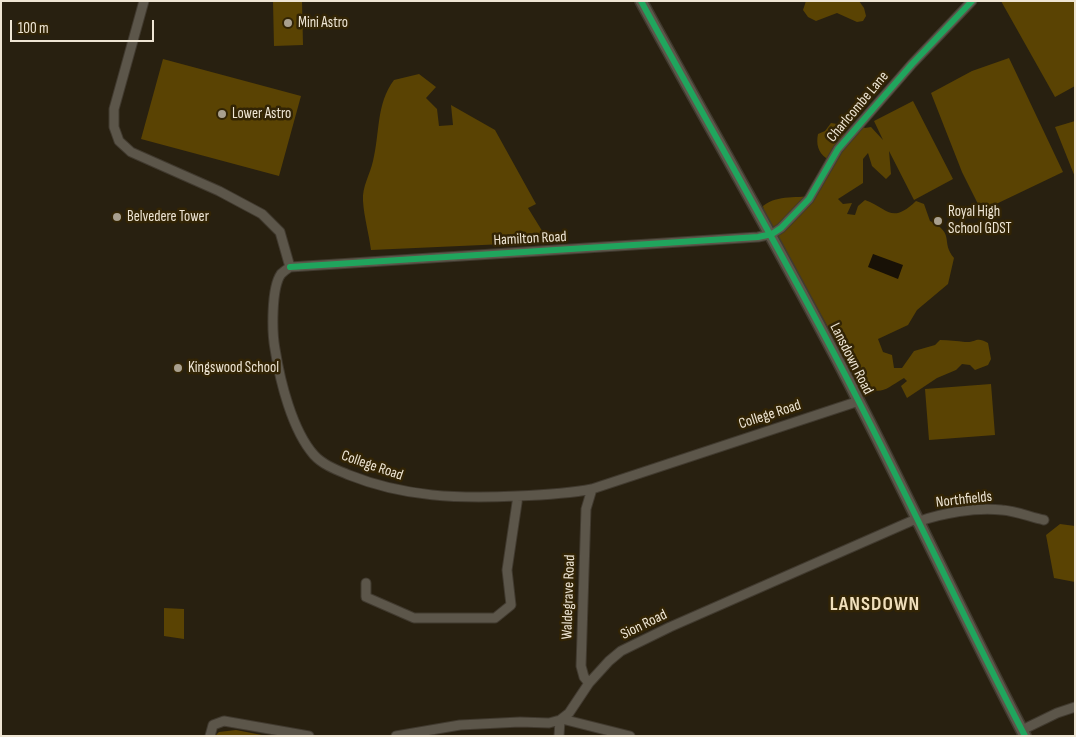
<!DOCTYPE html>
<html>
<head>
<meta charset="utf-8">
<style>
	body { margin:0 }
	#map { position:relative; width:1076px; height:737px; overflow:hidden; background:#282010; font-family:"Sofia Sans Condensed",sans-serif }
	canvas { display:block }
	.frame { position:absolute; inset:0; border:2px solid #eee5d4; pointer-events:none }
	.scale { position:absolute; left:10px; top:20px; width:144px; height:22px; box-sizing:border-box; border:2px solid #eee5d4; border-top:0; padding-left:6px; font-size:15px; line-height:18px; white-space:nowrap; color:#eee5d4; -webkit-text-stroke:4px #322405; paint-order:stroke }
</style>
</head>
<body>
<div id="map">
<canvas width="1076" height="737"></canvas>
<div class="frame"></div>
<div class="scale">100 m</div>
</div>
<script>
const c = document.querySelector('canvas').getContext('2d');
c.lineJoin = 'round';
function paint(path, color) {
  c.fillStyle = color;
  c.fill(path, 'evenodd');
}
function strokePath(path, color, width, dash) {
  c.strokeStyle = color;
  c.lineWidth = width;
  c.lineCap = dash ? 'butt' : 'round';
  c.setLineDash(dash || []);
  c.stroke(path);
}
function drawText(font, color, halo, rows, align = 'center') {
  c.font = font + ' "Sofia Sans Condensed",sans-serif';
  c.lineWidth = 5;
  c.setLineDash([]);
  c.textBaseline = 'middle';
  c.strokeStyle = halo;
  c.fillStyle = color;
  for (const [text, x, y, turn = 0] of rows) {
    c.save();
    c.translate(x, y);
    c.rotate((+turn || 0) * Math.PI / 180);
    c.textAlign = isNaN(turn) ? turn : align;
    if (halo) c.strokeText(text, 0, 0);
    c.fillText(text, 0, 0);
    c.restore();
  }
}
const green = new Path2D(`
	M273,1H302L303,45L274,46Z
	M806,1H859L864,8L866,16L863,21L857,22L837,13L816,21L808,17L803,10Z
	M1001,1H1075V86L1055,97Z
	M1009,58L1063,172L994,205L999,213L986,220L962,172L931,93L972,71Z
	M163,59L301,96L279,176L141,139Z
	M419,74L436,87L426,98L437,109L439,126L453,125L451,105L495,130L536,204L528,208L549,242L371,250C369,234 364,217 363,201C362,186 370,175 373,161C380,133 376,104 394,80Z
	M913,101L953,179L914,200L889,151L891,174L886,179L872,166L868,153L863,159V183L838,199L843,204L852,203L847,214L855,215L858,206L865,200C888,208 891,225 916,201L924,204L930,221C956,234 940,241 954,258L948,284L917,310L908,325L878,339L883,352L892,355L894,368H902L914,351L935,345L940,340C949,340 957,341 965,342C976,343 976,336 988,343L991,359L988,365L975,370L970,365L962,364L956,370L937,378L907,398L901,386L907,381L904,378C885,389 884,395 861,387L764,212L763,206C778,194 798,199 816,195L823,184L826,158C818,152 816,144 818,134L825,131L831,123L837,124L845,134L860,125L865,128L871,127L883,140L874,121Z
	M1075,121V177L1055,127Z
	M991,384L995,435L929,440L925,389Z
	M1060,524L1075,526V582L1054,578L1046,535Z
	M164,608L184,609V639L164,636Z
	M236,730L267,736H215L219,732Z`);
const water = new Path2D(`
	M873,254L903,265L898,279L868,267Z`);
const street = new Path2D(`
	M144,1L114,109V127L119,141L131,152L219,191L262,214L280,232L290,267
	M290,267L758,237L772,234L781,228L809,199L838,149L912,64L972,1
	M290,267C287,269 283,272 281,274C271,288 272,333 275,349C280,381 292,430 314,455C323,465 337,470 349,475C404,497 459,499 517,496C543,495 567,494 592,489L859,401
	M917,522C942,513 976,507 1002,510C1016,511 1030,517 1044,520
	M366,583V597L414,618H495L511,605L507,570L518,496
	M589,683L584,677L581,666L586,509L592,489
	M562,719L630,736
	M1022,730L1057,713L1075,707
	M210,736L213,725L224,721L309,736
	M396,736L460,725L520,722L549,723L560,720L569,713L589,683L609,661L621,651L670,627L916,519
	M559,736L560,720`);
const secondary = new Path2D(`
	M641,1C713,134 790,265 858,400C915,511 967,625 1025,736`);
const cycleway = new Path2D(`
	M641,1C713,134 790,265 858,400C915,511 967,625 1025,736
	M290,267L758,237L772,234L781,228L809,199L838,149L912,64L972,1`);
const markers = [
	[288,23,5,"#a9a08f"],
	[222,114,5,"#a9a08f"],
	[117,217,5,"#a9a08f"],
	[938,221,5,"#a9a08f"],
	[178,368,5,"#a9a08f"]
];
const poiNames = [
	["Mini Astro",298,23],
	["Lower Astro",232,114],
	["Royal High",948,212],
	["School GDST",948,229],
	["Belvedere Tower",127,217],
	["Kingswood School",188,368]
];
const streetNames = [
	["Charlcombe Lane",858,107,-50],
	["Hamilton Road",530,239,-3],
	["Lansdown Road",851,359,63],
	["College Road",770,415,-18],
	["College Road",372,466,19],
	["Northfields",964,500,-6],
	["Waldegrave Road",569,597,-88],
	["Sion Road",644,625,-26]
];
const districtNames = [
	["LANSDOWN",875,605]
];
paint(green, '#5a4303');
paint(water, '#181106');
strokePath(street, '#413a2f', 11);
strokePath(secondary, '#413a2f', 14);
strokePath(street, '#5c564a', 9);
strokePath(secondary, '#5c564a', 11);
strokePath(cycleway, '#20a55d', 6);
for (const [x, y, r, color] of markers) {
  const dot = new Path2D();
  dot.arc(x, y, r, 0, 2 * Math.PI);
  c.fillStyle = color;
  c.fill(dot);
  strokePath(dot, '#322405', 2);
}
drawText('15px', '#eee5d4', '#322405', poiNames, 'left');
drawText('15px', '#eee5d4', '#322405', streetNames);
c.letterSpacing = '1px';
drawText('bold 20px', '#efdebb', '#322405', districtNames);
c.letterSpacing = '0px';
</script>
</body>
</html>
